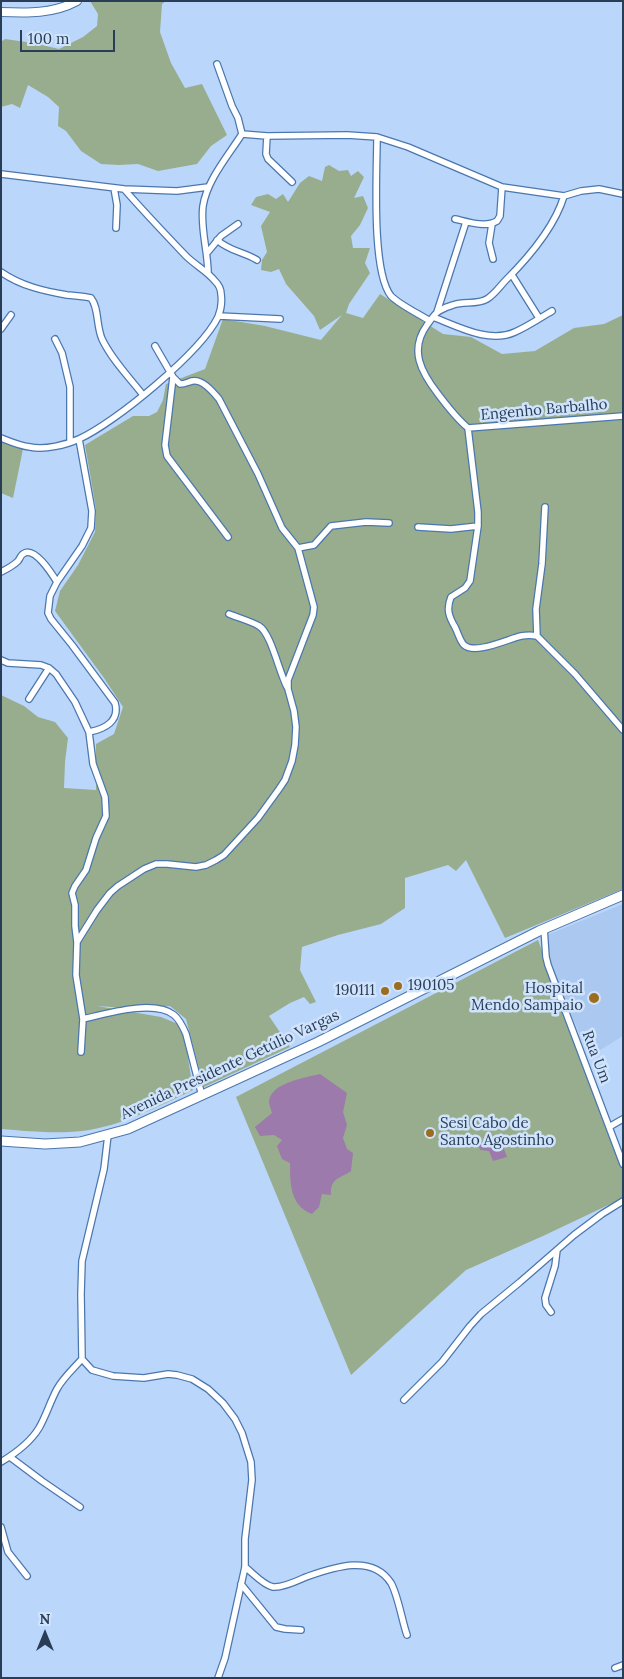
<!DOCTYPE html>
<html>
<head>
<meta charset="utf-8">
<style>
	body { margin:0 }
	#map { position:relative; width:624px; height:1679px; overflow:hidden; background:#bad6fb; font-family:Lora,serif }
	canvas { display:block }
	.frame { position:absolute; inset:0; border:2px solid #2a3d56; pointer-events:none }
	.north { position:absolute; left:20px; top:1609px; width:50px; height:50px; -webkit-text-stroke:4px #d0e3fc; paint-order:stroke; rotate:0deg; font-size:14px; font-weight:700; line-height:20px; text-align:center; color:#2a3d56 }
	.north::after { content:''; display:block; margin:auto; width:18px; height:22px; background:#2a3d56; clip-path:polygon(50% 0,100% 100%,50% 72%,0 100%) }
	.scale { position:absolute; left:20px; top:30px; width:95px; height:22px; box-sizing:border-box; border:2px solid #2a3d56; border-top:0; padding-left:6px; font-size:15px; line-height:18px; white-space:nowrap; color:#2a3d56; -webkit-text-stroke:4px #d0e3fc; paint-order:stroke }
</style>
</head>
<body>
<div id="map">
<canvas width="624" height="1679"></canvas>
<div class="frame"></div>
<div class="north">N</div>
<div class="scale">100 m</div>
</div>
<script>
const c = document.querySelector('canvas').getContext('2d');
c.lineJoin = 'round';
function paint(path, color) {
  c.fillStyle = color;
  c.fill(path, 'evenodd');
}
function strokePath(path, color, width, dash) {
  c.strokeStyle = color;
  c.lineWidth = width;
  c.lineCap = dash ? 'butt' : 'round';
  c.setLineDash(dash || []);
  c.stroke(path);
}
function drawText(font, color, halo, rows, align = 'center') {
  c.font = font + ' Lora,serif';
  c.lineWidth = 5;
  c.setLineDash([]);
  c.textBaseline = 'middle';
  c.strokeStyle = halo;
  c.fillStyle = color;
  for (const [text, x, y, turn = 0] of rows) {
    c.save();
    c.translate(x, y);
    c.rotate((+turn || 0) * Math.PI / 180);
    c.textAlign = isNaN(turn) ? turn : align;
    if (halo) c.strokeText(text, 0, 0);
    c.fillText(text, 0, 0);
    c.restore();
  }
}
const built = new Path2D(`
	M623,904V1036L589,1057L549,960L547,935Z`);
const green = new Path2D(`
	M90,1H166L162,4L160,32L171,63L185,88L202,84L227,135L211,146L197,164L158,171L138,164L119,165L101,164L81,151L66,131L58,126L59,107L48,97L28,85L20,108L12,104L1,107V42L5,39L33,43L59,49L83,37L97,26L98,14Z
	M329,165L339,171L348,170L351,176L358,171L364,177L354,198L363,196L368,208L360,225L351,236L353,248H370L365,263L370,273L349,304L346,313L363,318L380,294L443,334L471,337L502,354L535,351L574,328L604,324L623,315V889L505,938L466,860L456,871L448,865L405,878V908L381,924L338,935L302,947L300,970L316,1002L310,1004L304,997L290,1003L269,1016L290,1047L204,1087L186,1019L170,1006L140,1009L97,1006L161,1017L183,1026L193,1090C157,1107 122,1126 82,1131C57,1134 26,1131 1,1129V695L24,706L38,717L55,722L68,738L65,762L64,788L96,790V744L114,734L123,707L104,678L55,611L60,591L78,565L95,532L96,509L85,445L133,416H149L157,412L163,400L166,384L205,369L223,319L265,326L321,340L342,315L320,330L314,316L286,284L279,269L271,272L261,270L262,260L267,252L261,226L270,212L251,205L256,197L268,194L276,199L283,194L288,202L300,183L309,176L322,181L325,167Z
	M1,442L23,449L13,498L1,493Z
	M538,940L623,1168V1198L543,1236L466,1270L351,1375L236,1097Z`);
const water = new Path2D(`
	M320,1074L347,1093L343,1112L347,1125L343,1138L347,1149L353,1153L351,1171C339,1179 330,1178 331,1195L322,1194L319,1207L312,1214C290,1206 290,1183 290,1163L282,1159L277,1146L282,1140L274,1135L260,1136L255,1127L272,1113C271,1110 269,1105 269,1101C272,1082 305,1078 320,1074Z
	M499,1136L507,1157L493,1161L489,1151L480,1150L478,1143Z`);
const street = new Path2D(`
	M242,134L267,136L347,135L377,137L408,147L502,187L564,196L581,191L599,189L623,194
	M267,136L266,154L268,159L292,182
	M377,137C377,171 371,271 391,296C400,305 419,314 430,321
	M1,174L124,189C144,212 165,234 186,256C195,265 207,271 215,281C219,285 221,289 221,294C222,301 221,310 218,317C201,352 115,423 79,439C66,445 45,450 30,447C20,446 11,442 1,438
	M114,188L117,205L116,228
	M124,189L177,191L208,187
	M564,196C555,226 528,258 506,280C500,286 495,294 487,299C477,305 464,301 453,305C449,306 444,308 439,311C434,314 431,320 427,325C409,350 421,372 438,394C447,406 456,418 468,428L478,512V526L470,581L465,588L451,597C446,609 449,617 455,627C458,633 460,641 464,645C475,655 508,639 521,636C526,635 532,635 537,636L575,674L623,730
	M455,219C468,222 485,228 497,221L500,216L502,187
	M492,224L489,243L493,259
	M217,240C231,252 242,251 257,260
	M207,253L221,236L238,224
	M1,272C21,286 44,291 67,295C75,296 83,296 91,298C99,308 96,325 102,339C112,360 129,377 143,395
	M208,273C208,251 200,228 203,206C207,180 228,156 242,134L238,118L232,106L217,64
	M512,275L539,318
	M437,312L466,222
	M219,316L280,319
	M433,317C457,326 489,344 515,332C527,327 540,318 552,311
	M1,329L11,315
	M55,339L62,353L70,387V442
	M155,346L173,377L165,445L167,456L228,537
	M468,428L623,416
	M79,439L92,511L91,528L82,546L57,582L50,596L48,613L51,619L72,645L115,703C120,721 105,729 89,732
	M418,527L451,529L478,526
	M298,548L314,545L331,526L366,522L389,523
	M1,572C7,569 13,566 18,561C19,560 21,555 23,554C34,545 52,574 57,582
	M229,614C239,618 250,621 259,626C271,633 279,672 287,687
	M537,636L536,609L542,564L545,507
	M1,660L8,663L41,665L49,668L56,674L75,702L89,732L93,764L105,797L106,816L96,838L86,870L75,886L72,893L75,905V926L77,942L76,975L83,1019C105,1014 154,999 174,1015C180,1020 183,1027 186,1034L202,1096
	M29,699L49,668
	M544,928L546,957L548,965L623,1164
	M77,942L97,910L110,893L118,886L144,869L156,864H167L196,867L206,865L216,860L224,855L258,818L279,789L285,780L292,761L295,745L296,727L294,711L288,689V680L313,615L314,607L298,548L282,528L258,474L219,399C213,392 203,379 192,381C188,382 185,384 180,384L173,377
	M81,1052L83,1019
	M609,1127L623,1119
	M108,1135L104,1169L82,1261L81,1294L82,1359L92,1370L113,1376L144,1378L168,1374L177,1375L192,1379L208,1389L223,1403L235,1419L242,1433L251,1462L252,1480L245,1539V1567L225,1658L218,1678
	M551,1312L546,1305L545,1298L555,1266L557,1250
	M404,1400L442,1362L470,1326L481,1314L520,1282L574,1235L602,1214L623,1201
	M10,1457L42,1481L80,1507
	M1,1462C16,1453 30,1443 39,1428C46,1416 50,1402 57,1389C63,1378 73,1369 82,1359
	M1,1527L8,1552L27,1576
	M245,1567C253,1573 263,1585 273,1587C283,1588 297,1581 306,1577C332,1568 372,1553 391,1583C398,1595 402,1621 407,1635
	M241,1584L276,1627L285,1629L301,1630
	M615,1668L623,1665`);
const secondary = new Path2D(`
	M1,12C27,13 53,14 77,1`);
const primary = new Path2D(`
	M1,1141L45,1144L80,1142L128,1129L318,1042L539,931L623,895`);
const markers = [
	[398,986,5,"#9c6d1e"],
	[385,991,5,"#9c6d1e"],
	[594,998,6,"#9c6d1e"],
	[430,1133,5,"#9c6d1e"]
];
const streetNames = [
	["Engenho Barbalho",544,410,-5],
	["Rua Um",596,1057,69],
	["Avenida Presidente Getúlio Vargas",230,1065,-25]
];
const poiNames = [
	["190105",408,986],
	["Hospital",583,989,"right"],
	["Mendo Sampaio",583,1006,"right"],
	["190111",375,991,"right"],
	["Sesi Cabo de",440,1124],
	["Santo Agostinho",440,1141]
];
paint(built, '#aac8f0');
paint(green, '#98ad8d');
paint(water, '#9c7aab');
strokePath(street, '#4b77ae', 8);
strokePath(secondary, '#4b77ae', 10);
strokePath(primary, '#4b77ae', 11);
strokePath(street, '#fff', 5.5);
strokePath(secondary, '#fff', 8);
strokePath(primary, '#fff', 9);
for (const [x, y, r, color] of markers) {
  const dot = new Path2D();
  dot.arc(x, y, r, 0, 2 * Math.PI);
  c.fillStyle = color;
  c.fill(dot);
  strokePath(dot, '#d0e3fc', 2);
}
drawText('15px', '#2a3d56', '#d0e3fc', streetNames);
drawText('15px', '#2a3d56', '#d0e3fc', poiNames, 'left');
</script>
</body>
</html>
